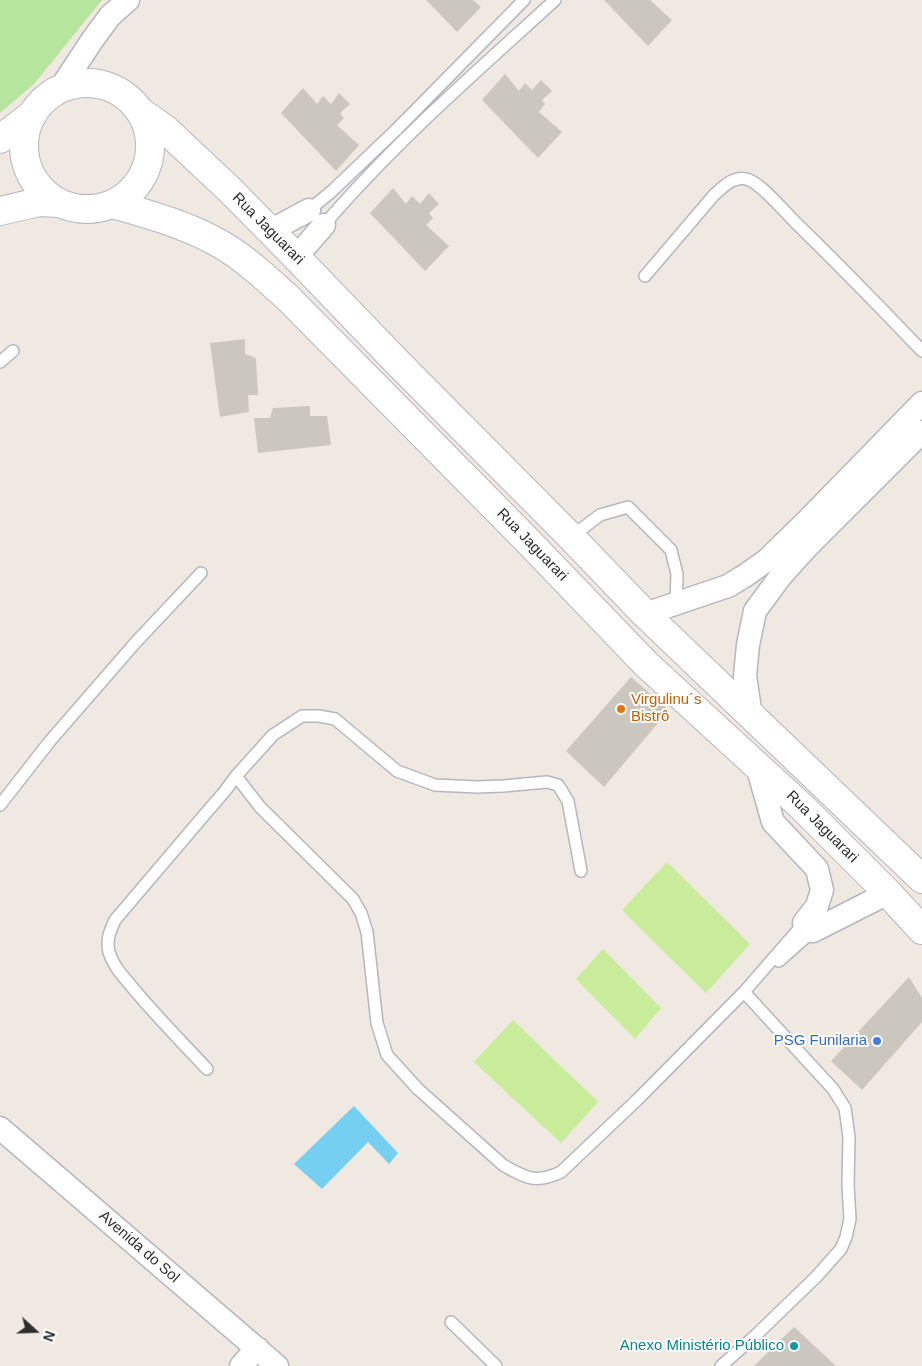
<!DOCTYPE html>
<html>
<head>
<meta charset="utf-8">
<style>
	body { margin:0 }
	#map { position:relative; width:922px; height:1366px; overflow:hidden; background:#efe9e1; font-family:Helvetica,sans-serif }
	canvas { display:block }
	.north { position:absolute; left:10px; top:1306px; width:50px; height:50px; -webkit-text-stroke:4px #fff; paint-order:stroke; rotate:110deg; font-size:14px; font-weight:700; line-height:20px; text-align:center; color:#2e2e2e }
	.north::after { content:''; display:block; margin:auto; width:18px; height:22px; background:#2e2e2e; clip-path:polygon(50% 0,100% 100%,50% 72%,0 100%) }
</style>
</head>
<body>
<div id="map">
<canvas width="922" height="1366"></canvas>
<div class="north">N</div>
</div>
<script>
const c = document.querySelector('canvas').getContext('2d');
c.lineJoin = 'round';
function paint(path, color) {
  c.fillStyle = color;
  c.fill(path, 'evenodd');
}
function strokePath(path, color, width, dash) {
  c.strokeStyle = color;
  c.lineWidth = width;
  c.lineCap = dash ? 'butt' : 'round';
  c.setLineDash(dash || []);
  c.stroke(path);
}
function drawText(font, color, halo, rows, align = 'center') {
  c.font = font + ' Helvetica,sans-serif';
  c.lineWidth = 4;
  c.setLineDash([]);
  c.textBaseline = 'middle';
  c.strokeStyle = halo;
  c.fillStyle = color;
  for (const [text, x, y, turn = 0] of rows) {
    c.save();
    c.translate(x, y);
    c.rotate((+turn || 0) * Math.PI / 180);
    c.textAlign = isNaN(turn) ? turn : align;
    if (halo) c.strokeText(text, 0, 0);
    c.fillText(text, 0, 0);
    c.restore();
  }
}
const green = new Path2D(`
	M0,0H102L34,84L0,113Z`);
const pitch = new Path2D(`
	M667,862L750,944L706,993L622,910Z
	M603,949L661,1008L635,1039L576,979Z
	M513,1020L598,1102L561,1143L474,1062Z`);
const water = new Path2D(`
	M354,1106L398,1153L389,1164L368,1142L322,1189L294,1164Z`);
const building = new Path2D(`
	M426,0H473L481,7L457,32Z
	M604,0H650L672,20L648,46Z
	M505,74L519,91L525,83L532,90L541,80L552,91L542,100L545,104L539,112L562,132L538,158L482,100Z
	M303,88L317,104L323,96L331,104L339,93L350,104L340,113L344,118L337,125L359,145L336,171L281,113Z
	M393,188L406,204L412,196L420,204L429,193L439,204L429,213L433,218L426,225L449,246L425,271L370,213Z
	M245,339V354L256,358L258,395H248L249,412L220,417L210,343Z
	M310,406V416H327L331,445L258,453L254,418H270L273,408Z
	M631,677L669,710L604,787L566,751Z
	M909,977L922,998V1022L862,1090L831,1061Z
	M794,1327L836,1366H754Z`);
const lane = new Path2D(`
	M309,210L331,192L397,129L524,0
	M324,225C394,143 476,72 555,0
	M645,276L714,195C723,187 733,176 746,179C759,181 784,211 794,221C838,264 880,307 922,351
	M0,362L13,351
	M571,537L600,515L628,507L671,550L677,574L676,603
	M236,776L260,807L353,899L361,913L367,932L377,1023L387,1055L418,1089L503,1165C525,1178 536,1184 561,1172L637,1100L744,992L804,923
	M0,805L50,741L136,642L201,573
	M779,961L813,931
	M207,1069C182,1042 156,1016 132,987C123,976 113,966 109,952C106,940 110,931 115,920L206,813L225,791L236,776L273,735L302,716H319L335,719L397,771L435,785L477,787L503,786L547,782L558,785L568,801L581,871
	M451,1322L496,1366
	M721,1366L756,1335L816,1277L841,1249L846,1237L850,1219L848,1185L849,1137L845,1108L833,1089L744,992`);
const street = new Path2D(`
	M60,89L93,39L110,16L128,0
	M270,231L309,210
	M296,257L324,225
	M645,614L728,586L746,575L767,560L807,521L922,403
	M751,716L745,676L748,645L755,611L780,577L807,547L922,432
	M757,766L773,822L817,869L822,890L817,906L804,923
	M813,931L888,893
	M0,1128L277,1366
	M241,1366L257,1348`);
const secondary = new Path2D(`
	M24 146a63 63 0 1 1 126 0a63 63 0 1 1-126 0Z
	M141,112L165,129L230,190L296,257L399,364L571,537L645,614L922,879
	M0,139L33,114
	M113,204C150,215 188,225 222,245C246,259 267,279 288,298L523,536L646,664L801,806L888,893L922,930
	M0,211L39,202L58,203`);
const markers = [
	[621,709,5,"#e8710a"],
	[877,1041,5,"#3f7fe0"],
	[794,1346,5,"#0f9aa8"]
];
const streetNames = [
	["Rua Jaguarari",268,229,45],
	["Rua Jaguarari",532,545,46],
	["Rua Jaguarari",822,827,45],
	["Avenida do Sol",139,1247,41]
];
const foodNames = [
	["Virgulinu´s",631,700],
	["Bistrô",631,717]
];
const shopNames = [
	["PSG Funilaria",867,1041]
];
const cultureNames = [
	["Anexo Ministério Público",784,1346]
];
paint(green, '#b6e59e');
paint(pitch, '#c9ec9a');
paint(water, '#75cff0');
paint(building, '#cbc7bf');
strokePath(lane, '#b4b7c1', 14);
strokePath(street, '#b4b7c1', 25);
strokePath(secondary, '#b4b7c1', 30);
strokePath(lane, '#fff', 11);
strokePath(street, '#fff', 22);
strokePath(secondary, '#fff', 28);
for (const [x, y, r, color] of markers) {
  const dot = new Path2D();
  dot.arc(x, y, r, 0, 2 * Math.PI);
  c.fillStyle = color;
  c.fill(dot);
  strokePath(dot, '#fff', 2);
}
drawText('15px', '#2e2e2e', '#fff', streetNames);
drawText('15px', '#c56008', '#fff', foodNames, 'left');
drawText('15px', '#366cbe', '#fff', shopNames, 'right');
drawText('15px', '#0d838f', '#fff', cultureNames, 'right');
</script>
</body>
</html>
